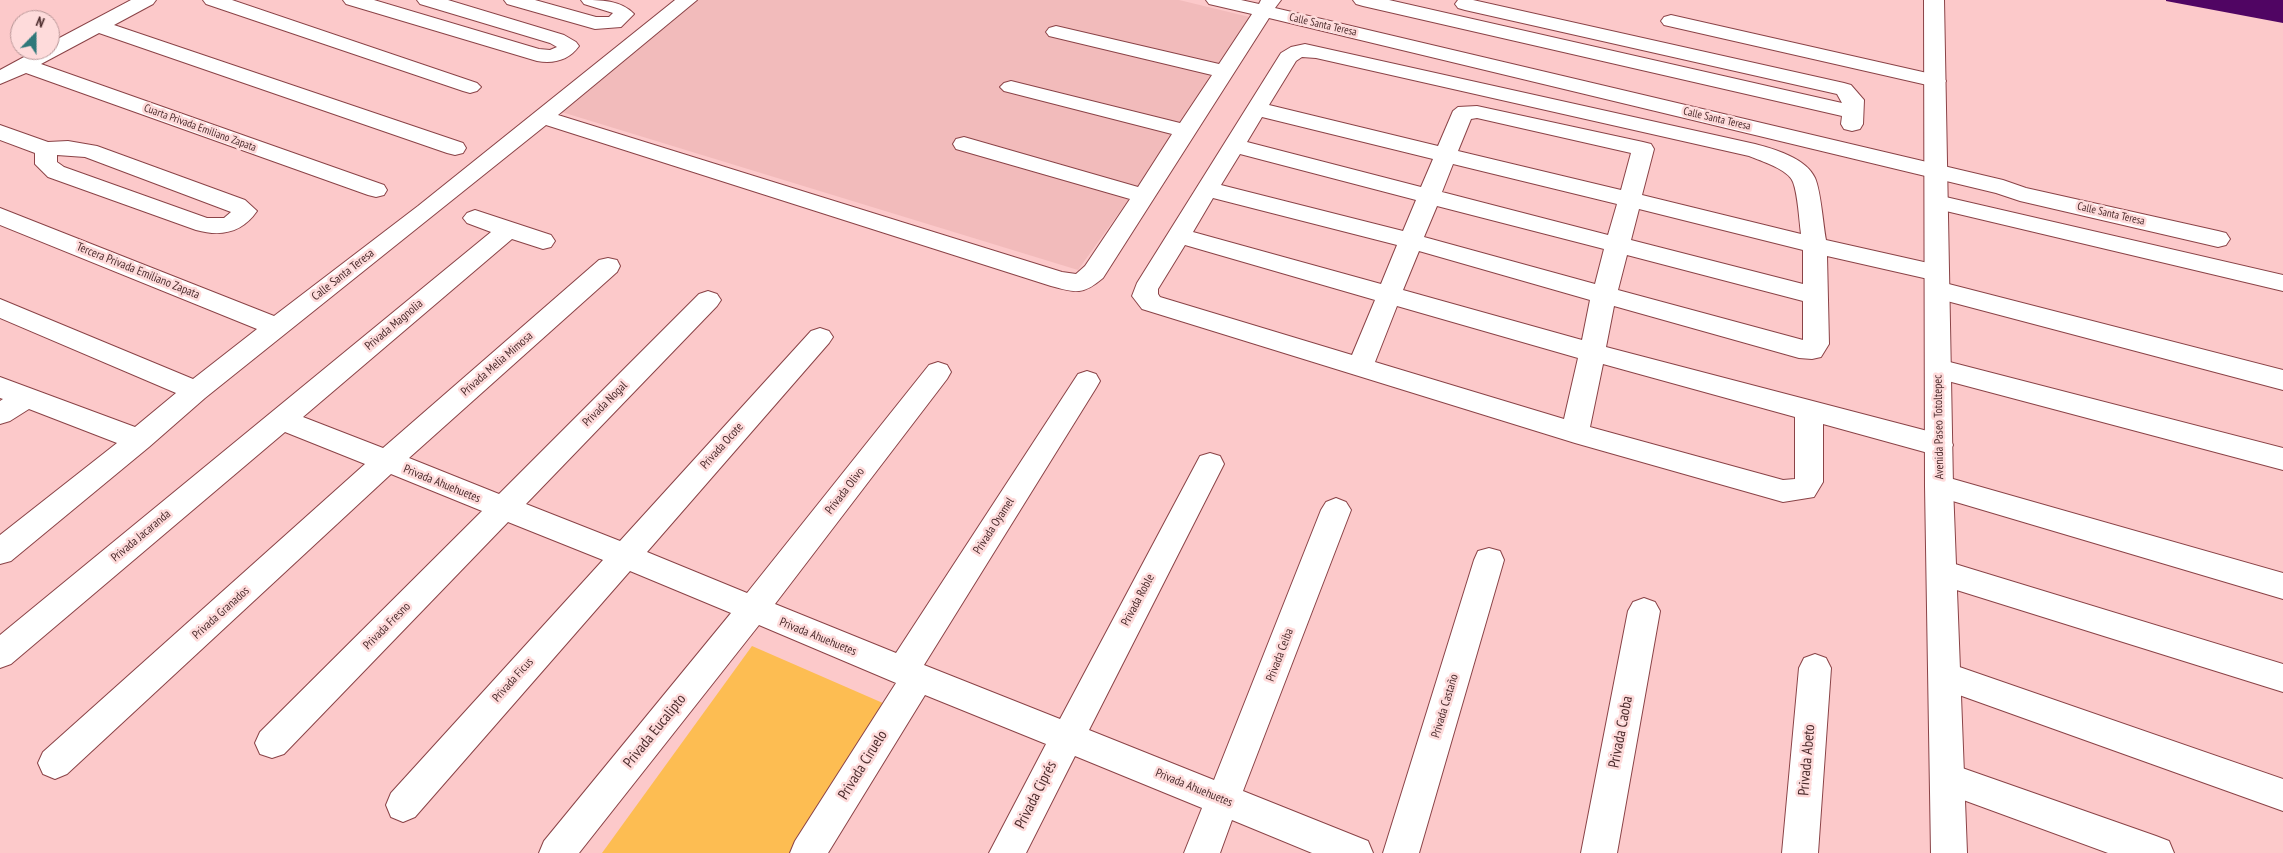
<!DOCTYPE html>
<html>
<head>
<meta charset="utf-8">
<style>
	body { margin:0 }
	#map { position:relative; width:2283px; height:853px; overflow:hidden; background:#fcc9ca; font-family:"PT Sans Narrow",sans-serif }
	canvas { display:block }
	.north { position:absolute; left:10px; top:10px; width:50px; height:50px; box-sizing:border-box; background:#fedbdb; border:1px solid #b79596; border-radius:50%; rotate:22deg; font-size:14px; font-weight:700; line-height:20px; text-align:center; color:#4d2d2e }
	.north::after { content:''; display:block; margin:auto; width:18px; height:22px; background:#2f787a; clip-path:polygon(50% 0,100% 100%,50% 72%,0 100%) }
</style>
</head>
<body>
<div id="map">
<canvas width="2283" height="853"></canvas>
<div class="north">N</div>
</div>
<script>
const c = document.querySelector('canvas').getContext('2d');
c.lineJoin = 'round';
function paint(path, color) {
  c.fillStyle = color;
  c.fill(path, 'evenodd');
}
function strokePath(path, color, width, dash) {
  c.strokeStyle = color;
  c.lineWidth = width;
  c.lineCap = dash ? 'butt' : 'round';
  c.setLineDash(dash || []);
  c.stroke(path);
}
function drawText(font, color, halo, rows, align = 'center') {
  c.font = font + ' "PT Sans Narrow",sans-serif';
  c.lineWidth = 5;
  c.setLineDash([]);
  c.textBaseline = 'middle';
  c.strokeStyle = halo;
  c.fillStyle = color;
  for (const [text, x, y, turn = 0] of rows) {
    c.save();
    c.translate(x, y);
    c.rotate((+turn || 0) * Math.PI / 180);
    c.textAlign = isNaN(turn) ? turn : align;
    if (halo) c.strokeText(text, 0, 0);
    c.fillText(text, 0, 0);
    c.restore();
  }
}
const built = new Path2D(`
	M696,0H1179L1258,19L1078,270L555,110Z`);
const green = new Path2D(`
	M752,646L892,707L795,853H602Z`);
const building = new Path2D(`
	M2166,0H2283V23L2166,1Z`);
const minor = new Path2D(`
	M131,0H156L153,4L114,25L463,143L466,148L463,153L455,155L447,153L99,33L41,64L384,185L387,190L384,195L376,197L368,195L26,73L0,84V70L37,50H50V43Z
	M203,0H232L477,83L481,87L477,91L470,93L463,91L206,4Z
	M343,0H374L539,49L550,50L557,47L550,43L420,4L417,0H448L564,35L576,42L579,46C569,60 554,64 537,61L346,4Z
	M504,0H535L596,17H609L613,13L584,4L581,0C601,0 621,0 634,14L621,27L595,29L507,4Z
	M675,0H697L558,115L1062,272L1076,274L1085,266L1130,199L956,149L953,144L956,139L964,137L1138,187L1172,134L1004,91L1000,87L1004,83L1011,81L1180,123L1212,75L1049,36L1046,32L1049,28L1056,26L1219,64L1252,14L1209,4L1206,0H1241L1259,4L1261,0H1281L1275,8L2003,180L2026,188L2218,231L2226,233L2230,239L2226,245L2218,247L2020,201L1996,193L1269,18L1103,278C1083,295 1076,293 1051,286L546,125L205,398L149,447L11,561L0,564V535L117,443L29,409L10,421L0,424V401L3,399L0,398V377L135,427L176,393L0,318V299L193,379L257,329L0,225V208L274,316L418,206Z
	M1353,0H1389L1842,103L1837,94L1465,10L1458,8L1455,4L1458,0H1473L1844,83L1851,85L1864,100L1863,124L1860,129L1852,131L1844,129L1841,124L1842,116L1363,6L1356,4Z
	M1671,15L1936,75L1943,77L1946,81L1943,85L1936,87L1664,25L1661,21L1664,17Z
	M1305,44L1755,144C1774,149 1806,158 1815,178C1821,192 1823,224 1826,240L1946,267L1949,273L1946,279L1937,281L1827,256L1829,344L1821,357L1812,359L1799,358L1614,306L1606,347L1939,434L1949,437L1953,445L1949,453L1939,456L1823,424V482L1814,497L1783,502L1575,443L1142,309L1132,296L1137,283L1281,53L1291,47ZM1302,57L1316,58L1749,156C1761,161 1788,169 1793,182C1798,195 1799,219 1801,234L1642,195L1654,149L1651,144L1643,142L1477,106L1458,107L1453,111L1438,146L1269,105L1296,61ZM1262,117L1433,159L1421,187L1247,142ZM1477,118L1631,153L1621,190L1458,151L1471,119ZM1240,154L1416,200L1403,231L1221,185ZM1453,164L1617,204L1608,235L1442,192ZM1213,198L1397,245L1381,284L1193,232ZM1437,206L1604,249L1595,284L1424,237ZM1639,209L1803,250V284L1631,240ZM1185,245L1375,300L1352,355L1160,297L1158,294V289ZM1419,251L1590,300L1582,340L1403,290ZM1627,255L1803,301V340L1618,290ZM1397,306L1578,358L1564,419L1375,362ZM1603,364L1795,417V479L1783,480L1590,427Z
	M0,125L48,142L68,141L97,146L245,200L257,211C242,233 221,237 196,230L48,177L35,164V153L0,140ZM57,155L85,157L231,212L224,218H207L64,167L57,162Z
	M1937,195L2283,275V291L1929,207L1925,202L1929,197Z
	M475,210L551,235L555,241L551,247L543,249L512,239L303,417L383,448L599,260L608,258L617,260L620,266L617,272L409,458L499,494L699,294L708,291L717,294L721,300L717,306L526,504L620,541L811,331L820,328L829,331L833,337L829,343L647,552L747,593L929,365L938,362L947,365L951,372L947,379L775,604L896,653L1078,374L1087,371L1096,374L1100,381L1096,388L924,665L1060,719L1200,456L1210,453L1220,456L1224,464L1089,730L1214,780L1321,510L1326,502L1336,498L1346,502L1351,510L1243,791L1368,841L1373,853H1312L1232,820L1220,853H1184L1202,808L1075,756L1026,853H989L1046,744L925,695L828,853H790L795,841L896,683L759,625L579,853H539L544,841L731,613L630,571L415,817L403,822L391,817L386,805L391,793L603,560L508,522L284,754L272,758L260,754L255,743L260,732L482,511L391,474L67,774L55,779L43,774L38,763L43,752L365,464L285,432L11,664L0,668V635L491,232L467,223L463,218L467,213Z
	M1937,281L2283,370V390L1928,296L1925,290L1928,284Z
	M1938,359L2283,448V470L1929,376L1925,369L1929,362Z
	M1939,475L2283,573V599L1929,494L1925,486L1929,478Z
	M1489,548L1500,551L1504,560L1419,853H1383L1474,560L1478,551Z
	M1942,560L2283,664V692L1931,582L1927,573L1931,564Z
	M1644,598L1655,602L1660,611L1617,853H1581L1628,611L1633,602Z
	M1815,654L1826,658L1831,668L1818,853H1782L1799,668L1804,658Z
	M1945,662L2283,779V811L1934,686L1929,676L1934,666Z
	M1948,763L2156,836L2169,841L2174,853H2108L1936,790L1931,779L1936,768Z`);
const major = new Path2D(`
	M1924,0H1944L1953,486L1967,853H1931L1925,486Z`);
const farStreetnames = [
	["Calle Santa Teresa",1323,25,13],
	["Calle Santa Teresa",1717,119,13],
	["Cuarta Privada Emiliano Zapata",200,128,20],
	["Calle Santa Teresa",2111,214,13]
];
const streetNames = [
	["Tercera Privada Emiliano Zapata",138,271,22],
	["Calle Santa Teresa",343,275,-38],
	["Privada Magnolia",394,325,-40],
	["Privada Melia Mimosa",497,364,-41],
	["Privada Nogal",605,404,-45],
	["Avenida Paseo Totoltepec",1939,427,-91],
	["Privada Ocote",722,446,-48],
	["Privada Ahuehuetes",442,484,22],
	["Privada Olivo",845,491,-52],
	["Privada Oyamel",994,526,-57],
	["Privada Jacaranda",141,536,-40],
	["Privada Roble",1138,600,-62],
	["Privada Granados",221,613,-42],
	["Privada Fresno",387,626,-45],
	["Privada Ahuehuetes",818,637,22],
	["Privada Ceiba",1280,655,-69],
	["Privada Ficus",513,680,-48],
	["Privada Castaño",1445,706,-73],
	["Privada Ahuehuetes",1194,788,22]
];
const nearStreetnames = [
	["Privada Eucalipto",655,731,-51],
	["Privada Caoba",1621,732,-79],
	["Privada Abeto",1807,760,-85],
	["Privada Ciruelo",863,765,-58],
	["Privada Ciprés",1036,795,-63]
];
paint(built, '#f2bbbb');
paint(green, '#fdbd52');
paint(building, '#500563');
strokePath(minor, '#8a4347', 2);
strokePath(major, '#8a4347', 2);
paint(minor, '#fff');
paint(major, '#fff');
drawText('11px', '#4d2d2e', '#fedbdb', farStreetnames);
drawText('12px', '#4d2d2e', '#fedbdb', streetNames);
drawText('15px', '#4d2d2e', '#fedbdb', nearStreetnames);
</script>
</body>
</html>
